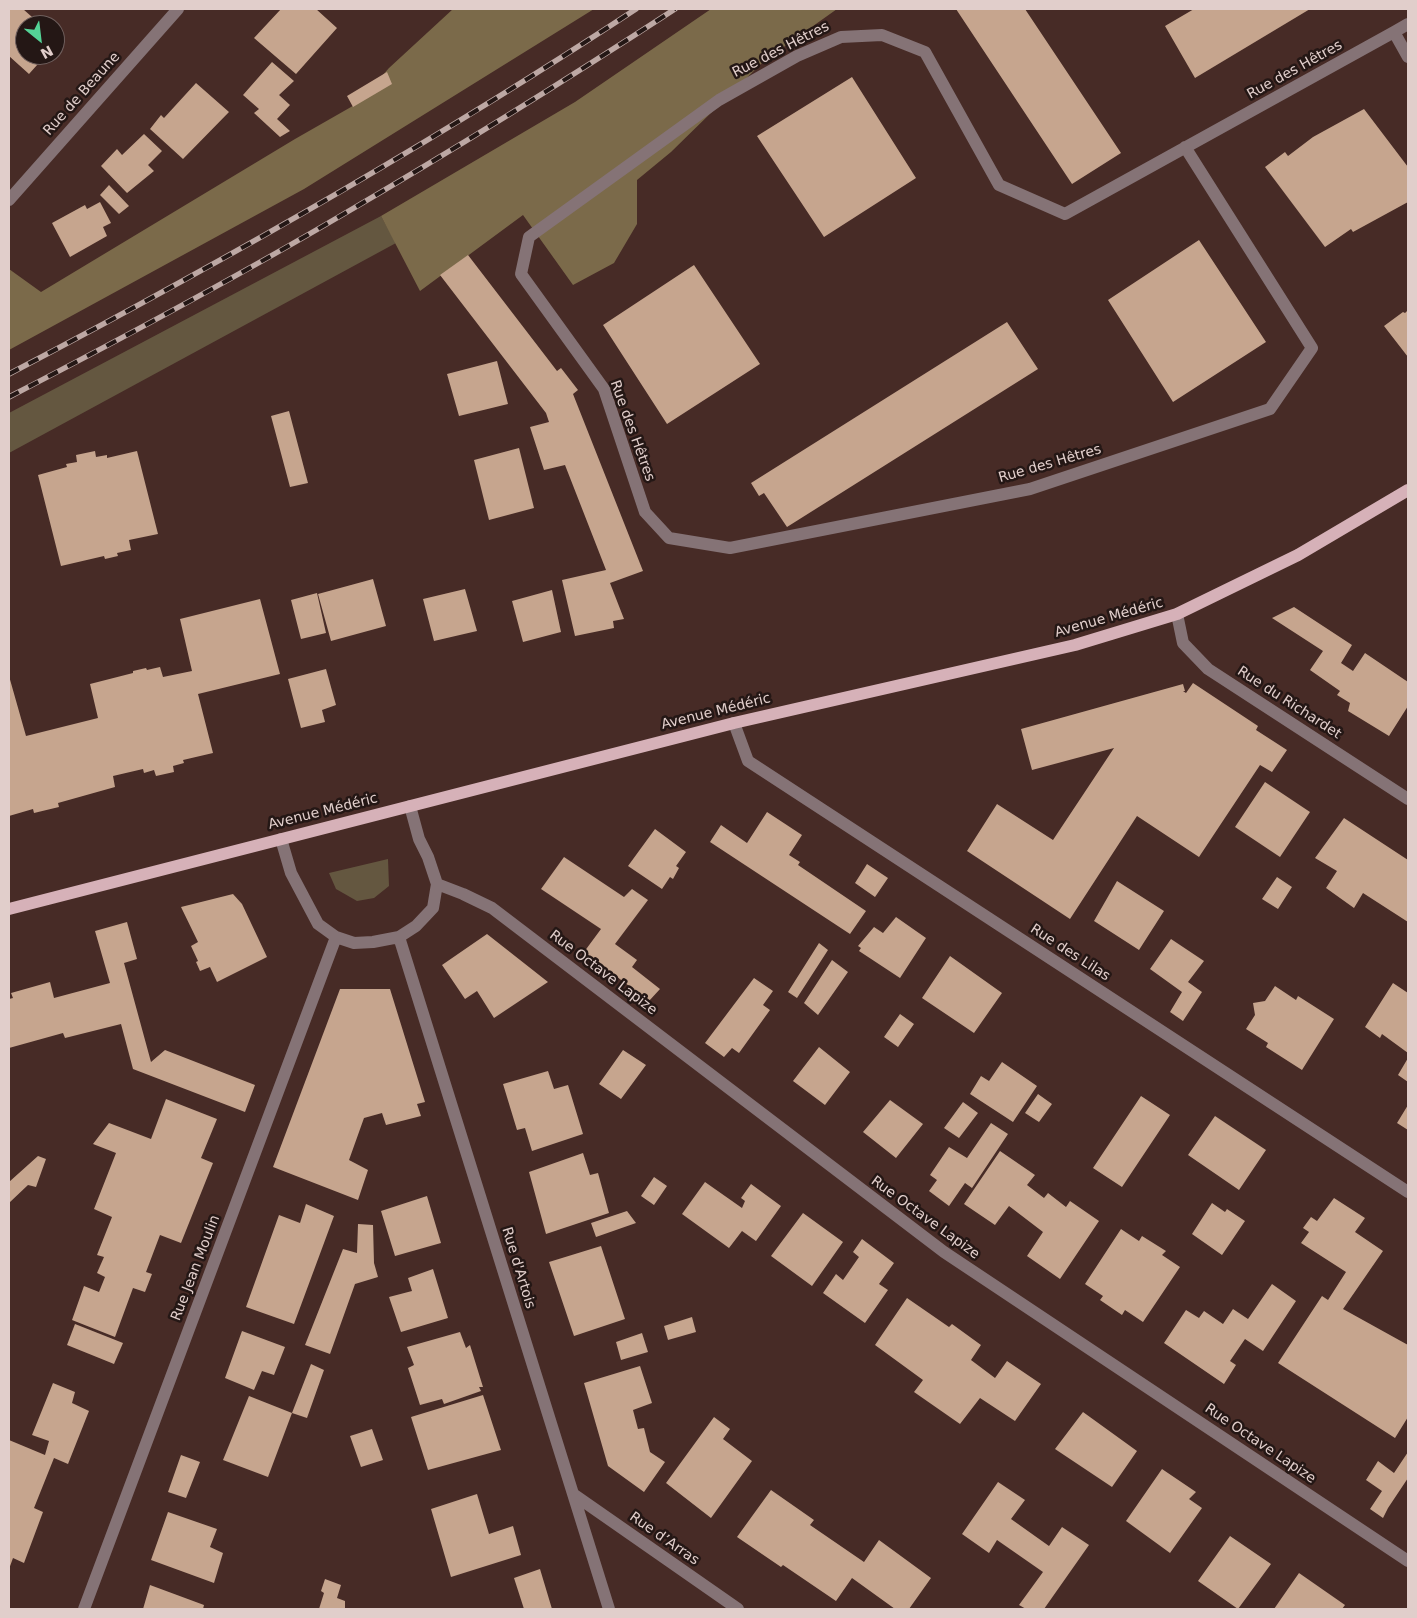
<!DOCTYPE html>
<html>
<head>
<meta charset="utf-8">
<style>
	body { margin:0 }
	#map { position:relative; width:1417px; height:1618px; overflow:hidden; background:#472b26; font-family:"DejaVu Sans",sans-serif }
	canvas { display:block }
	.frame { position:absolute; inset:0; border:10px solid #e1cecb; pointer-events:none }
	.north { position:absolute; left:15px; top:15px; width:50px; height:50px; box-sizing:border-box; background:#241715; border:1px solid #70605e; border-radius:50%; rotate:151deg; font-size:14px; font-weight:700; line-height:20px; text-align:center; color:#e1cecb }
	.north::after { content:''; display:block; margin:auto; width:18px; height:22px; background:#54d396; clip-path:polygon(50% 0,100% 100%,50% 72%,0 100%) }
</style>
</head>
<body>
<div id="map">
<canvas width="1417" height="1618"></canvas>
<div class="frame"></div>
<div class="north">N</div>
</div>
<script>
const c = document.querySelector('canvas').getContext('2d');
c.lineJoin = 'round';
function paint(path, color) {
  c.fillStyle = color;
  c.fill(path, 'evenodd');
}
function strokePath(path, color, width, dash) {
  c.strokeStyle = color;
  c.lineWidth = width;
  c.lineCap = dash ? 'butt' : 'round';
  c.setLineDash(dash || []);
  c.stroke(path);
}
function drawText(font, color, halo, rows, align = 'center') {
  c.font = font + ' "DejaVu Sans",sans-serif';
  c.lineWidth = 5;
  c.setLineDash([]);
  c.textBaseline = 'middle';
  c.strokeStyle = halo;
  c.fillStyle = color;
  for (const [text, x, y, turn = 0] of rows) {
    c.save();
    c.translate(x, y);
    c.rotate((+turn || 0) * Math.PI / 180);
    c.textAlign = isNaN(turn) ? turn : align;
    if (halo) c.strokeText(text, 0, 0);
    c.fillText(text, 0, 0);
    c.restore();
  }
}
const green = new Path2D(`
	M381,216L396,243L9,453V413Z
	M388,859L389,886L374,898L357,901L336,889L329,873Z`);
const forest = new Path2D(`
	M453,9H594L304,189L9,350V269L41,292L295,139L358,103L389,68Z
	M711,9H837L764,61L671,152L637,180V224L614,263L573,285L523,215L420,291L381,216L575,102Z`);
const building = new Path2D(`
	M9,9H23L41,25H25V55H46L29,74L9,56Z
	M281,9H316L337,28L296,74L254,38Z
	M956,9H1025L1121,153L1072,184Z
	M1194,9H1310L1195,78L1165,26Z
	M272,62L294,81L279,95L290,105L277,119L290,131L280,137L254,113L259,109L243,95Z
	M387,72L392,84L353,107L347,96Z
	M852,77L916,178L824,237L757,136Z
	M196,83L229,112L183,159L150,129L161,115L164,118Z
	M1364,109L1408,167V202L1353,232L1351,229L1325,247L1265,167L1285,152L1288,156L1313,137Z
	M144,134L162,151L148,165L154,171L127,193L101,166L117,149L122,155Z
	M109,185L129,206L119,214L100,195Z
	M100,202L111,223L103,227L107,236L70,257L52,223L85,205L87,209Z
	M1199,240L1266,342L1173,402L1108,300Z
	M468,255L557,371L561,368L578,390L573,394L643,571L610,583L624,619L613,621L614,628L575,636L562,580L606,570L565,465L544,470L530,427L549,422L546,413L440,275Z
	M694,265L760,364L667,424L603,325Z
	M1408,310V357L1384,326L1403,312L1405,313Z
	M1007,322L1038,369L787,527L764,493L759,496L751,483Z
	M497,361L508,404L459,416L447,374Z
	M289,411L308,483L290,487L271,416Z
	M519,448L534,508L489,520L474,460Z
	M95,451L96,457L107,455V458L137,451L158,534L129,540L131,550L117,553L118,556L105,559L104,556L61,566L38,475L67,467L66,464L77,462L76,455Z
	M373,579L386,626L331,641L318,594Z
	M465,589L477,631L434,641L423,599Z
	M552,590L561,632L523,642L512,601Z
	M317,593L326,633L301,639L291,600Z
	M260,599L280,674L198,694L213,753L183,760L184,763L173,766L174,772L156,776L154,770L144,773L143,769L113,776L115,787L58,803L59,807L34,813L33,809L9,816V676L26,736L98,718L90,684L133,673V671L146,668L147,670L160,667L163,677L192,671L180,619Z
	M1294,607L1352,645L1341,663L1353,671L1365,653L1408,682V706L1389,736L1348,711L1350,703L1337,695L1340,691L1310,670L1323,651L1272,618Z
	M326,669L336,705L322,710L325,722L301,728L288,679Z
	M1193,683L1258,726L1256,730L1287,750L1272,772L1260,765L1199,857L1137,816L1070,919L967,851L997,804L1053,840L1114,748L1032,770L1021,729L1183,684L1185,691H1183L1186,693Z
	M1265,782L1310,812L1280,857L1235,827Z
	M767,812L802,835L789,855L800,862L798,865L866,911L850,934L710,842L721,825L747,843Z
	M1344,818L1408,860V922L1363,893L1354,908L1326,888L1337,871L1315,858Z
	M655,829L686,852L676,866L679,868L673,879L670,877L662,889L628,866Z
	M564,857L624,897L632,889L648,900L615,944L637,960L632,967L660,989L649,1001L584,952L601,929L541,889Z
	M867,864L888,878L875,897L855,883Z
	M1277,877L1292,887L1278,909L1262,899Z
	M1117,881L1164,911L1139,950L1094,921Z
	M233,894L242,904L267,957L217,982L210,967L200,971L196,962L198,961L191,946L198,942L181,907Z
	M896,917L926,938L900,978L859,951L861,948L858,946L874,927L883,933Z
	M127,922L137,959L124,963L151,1062L165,1050L255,1085L245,1112L133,1069L121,1024L65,1038L63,1033L9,1048V999L13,998L11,993L50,982L54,998L110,983L95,931Z
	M487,934L548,982L494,1018L477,991L465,999L442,965Z
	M1171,939L1204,961L1188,982L1202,992L1183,1021L1170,1012L1182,992L1150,969Z
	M819,943L828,950L797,998L788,992Z
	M950,956L1002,993L974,1033L922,998Z
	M832,960L848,972L818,1015L804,1003Z
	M754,978L773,991L763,1005L770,1010L739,1053L732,1048L724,1057L705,1043Z
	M1393,983L1408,993V1053L1382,1034L1380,1038L1365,1027Z
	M1275,986L1296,1000L1298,996L1334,1019L1302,1070L1266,1047L1268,1043L1246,1029L1255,1015L1253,1003L1265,1001Z
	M340,989H390L425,1102L417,1104L421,1116L386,1125L382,1113L364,1118L349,1160L368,1170L358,1200L273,1167Z
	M900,1014L914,1024L898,1047L884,1037Z
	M819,1047L850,1072L825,1105L793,1081Z
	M623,1050L646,1065L621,1099L599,1084Z
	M1408,1058V1082L1398,1075Z
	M1002,1062L1037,1086L1013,1122L970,1094L981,1076L989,1081Z
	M548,1071L554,1089L568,1085L583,1134L532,1151L525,1128L517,1130L503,1084Z
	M1038,1094L1052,1104L1039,1122L1025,1113Z
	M1141,1096L1170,1115L1122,1187L1093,1168Z
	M166,1099L217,1119L201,1158L213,1163L181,1243L160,1235L146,1272L152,1274L145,1292L133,1288L115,1337L72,1320L84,1286L99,1292L105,1277L97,1273L104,1257L97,1255L112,1217L94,1209L116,1153L93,1144L109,1123L151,1139Z
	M890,1100L923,1124L896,1158L863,1132Z
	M963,1102L978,1113L959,1138L944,1128Z
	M1408,1105V1130L1397,1123Z
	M1215,1116L1266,1150L1239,1190L1188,1155Z
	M991,1123L1008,1134L972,1188L965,1183L949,1206L929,1191L937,1180L930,1175L949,1147L967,1158Z
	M1000,1151L1035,1175L1027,1185L1044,1198L1048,1193L1066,1207L1070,1201L1099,1221L1060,1279L1027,1256L1043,1232L1009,1206L995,1225L964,1204Z
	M583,1153L590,1175L598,1173L609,1213L546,1234L529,1172Z
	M38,1156L46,1159L36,1187L28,1185L9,1203V1182Z
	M654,1177L667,1186L654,1205L641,1196Z
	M705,1182L742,1208L745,1201L741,1198L751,1184L781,1206L756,1241L742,1231L729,1248L682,1214Z
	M427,1196L441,1243L395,1256L381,1211Z
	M1334,1198L1365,1218L1355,1232L1383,1251L1343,1309L1408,1345V1417L1395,1438L1278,1363L1322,1296L1328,1300L1346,1272L1301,1243L1309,1232L1303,1228L1311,1217L1317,1221Z
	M1212,1203L1225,1212L1227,1209L1245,1221L1222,1255L1192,1234Z
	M306,1204L334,1216L294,1324L246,1307L279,1215L300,1223Z
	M627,1211L636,1223L596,1237L591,1223Z
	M803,1213L843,1242L812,1286L771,1256Z
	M358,1224L373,1225L374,1263L378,1277L355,1284L330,1354L305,1345L343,1249L357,1253Z
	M1121,1229L1139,1241L1142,1236L1166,1251L1162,1255L1180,1267L1143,1322L1125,1310L1122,1315L1100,1300L1103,1296L1085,1284Z
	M862,1239L894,1263L879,1284L888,1290L865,1323L823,1293L836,1274L843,1280L859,1257L853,1252Z
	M601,1246L625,1319L574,1336L549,1262Z
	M433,1269L448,1318L401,1332L389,1297L412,1291L408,1278Z
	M1272,1284L1296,1301L1263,1351L1245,1339L1230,1361L1236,1365L1224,1384L1164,1343L1186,1310L1199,1318L1204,1311L1223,1324L1233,1309L1248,1319Z
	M907,1298L949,1327L952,1324L981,1345L971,1360L995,1378L1007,1361L1041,1384L1015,1421L980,1398L960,1424L914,1392L923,1380L875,1345Z
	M692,1317L696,1332L668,1340L664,1326Z
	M75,1324L123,1343L114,1364L67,1345Z
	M242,1331L285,1347L274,1375L262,1371L254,1390L225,1378Z
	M460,1332L466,1348L470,1345L483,1387H479L481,1391L444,1404L442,1399L420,1405L408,1368L414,1365L407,1347Z
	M642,1333L648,1352L621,1360L616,1342Z
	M311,1364L324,1370L307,1418L292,1413Z
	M640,1366L652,1403L633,1410L638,1429L644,1428L650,1452L665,1462L644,1492L608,1466L584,1383Z
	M53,1383L75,1392L72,1403L89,1411L68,1464L54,1458L34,1508L43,1512L24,1563L13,1558L9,1569V1440L45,1455L49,1441L32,1435Z
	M483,1395L501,1450L428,1470L411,1417Z
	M249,1396L292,1413L268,1477L223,1460Z
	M1083,1412L1137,1451L1112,1487L1055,1449Z
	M714,1417L730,1429L723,1439L752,1461L711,1518L666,1483Z
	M372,1429L383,1460L361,1467L350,1436Z
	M1408,1452V1478L1388,1508L1383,1518L1370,1509L1382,1491L1366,1480L1378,1461L1394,1473Z
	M181,1455L200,1462L186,1498L168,1492Z
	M1162,1469L1196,1492L1189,1499L1202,1508L1170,1553L1126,1521Z
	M998,1482L1025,1500L1011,1519L1049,1546L1062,1527L1089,1545L1044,1609H1026L1019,1605L1043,1572L997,1540L989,1553L962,1534Z
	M771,1490L814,1520L810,1525L864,1562L879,1540L931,1578L909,1609H895L852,1578L836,1601L783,1565L781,1567L737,1537Z
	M477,1494L489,1534L513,1526L521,1555L451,1577L431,1509Z
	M168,1512L217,1529L210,1547L223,1553L214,1583L151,1560Z
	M1230,1536L1271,1564L1238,1609L1198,1581Z
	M540,1569L552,1609H524L514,1578Z
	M1299,1573L1345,1605L1342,1609H1274Z
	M325,1579L341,1585L337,1598L345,1601V1609H319L324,1593L321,1591Z
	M150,1585L204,1605L203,1609H143Z`);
const minor = new Path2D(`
	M1394,32L1408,57
	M1185,147L1312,348L1270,409L1030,489L730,548L669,538L645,512L604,389L521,274L529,237L719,100L797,56L841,37L882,35L925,52L999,185L1065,214L1394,32L1408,24
	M9,200L178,9
	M1177,614L1183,643L1208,669L1408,799
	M734,723L748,761L1408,1192
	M281,839L291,873L318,924L336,937L354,943L373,942L399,937L416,926L433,908L437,884L428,857L419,839L410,806
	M437,884L463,894L492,908L944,1252L1408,1561
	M399,937L609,1609
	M573,1494L738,1609
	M84,1609L336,937`);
const major = new Path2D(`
	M9,909L734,723L1075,645L1177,614L1298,555L1408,490`);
const rail = new Path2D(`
	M9,374C223,262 434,142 636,9
	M9,397C121,339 233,279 342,215C455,149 566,80 675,9`);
const streetNames = [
	["Rue des Hêtres",781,50,-27],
	["Rue des Hêtres",1295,70,-29],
	["Rue de Beaune",82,94,-48],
	["Rue des Hêtres",632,431,70],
	["Rue des Hêtres",1050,464,-16],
	["Avenue Médéric",1109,618,-16],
	["Rue du Richardet",1289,703,33],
	["Avenue Médéric",716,712,-14],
	["Avenue Médéric",323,812,-14],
	["Rue des Lilas",1070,953,33],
	["Rue Octave Lapize",603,973,37],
	["Rue Octave Lapize",925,1218,36],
	["Rue Jean Moulin",196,1268,-69],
	["Rue d'Artois",518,1268,73],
	["Rue Octave Lapize",1260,1444,34],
	["Rue d’Arras",664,1539,35]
];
paint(green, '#645740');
paint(forest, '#7b6a4a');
paint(building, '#c6a58e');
strokePath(minor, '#857376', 12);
strokePath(major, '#d6b1b8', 12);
strokePath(rail, '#bda8a4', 5.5);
strokePath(rail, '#241715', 4, [11]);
drawText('14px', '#e1cecb', '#241715', streetNames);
</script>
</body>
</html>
